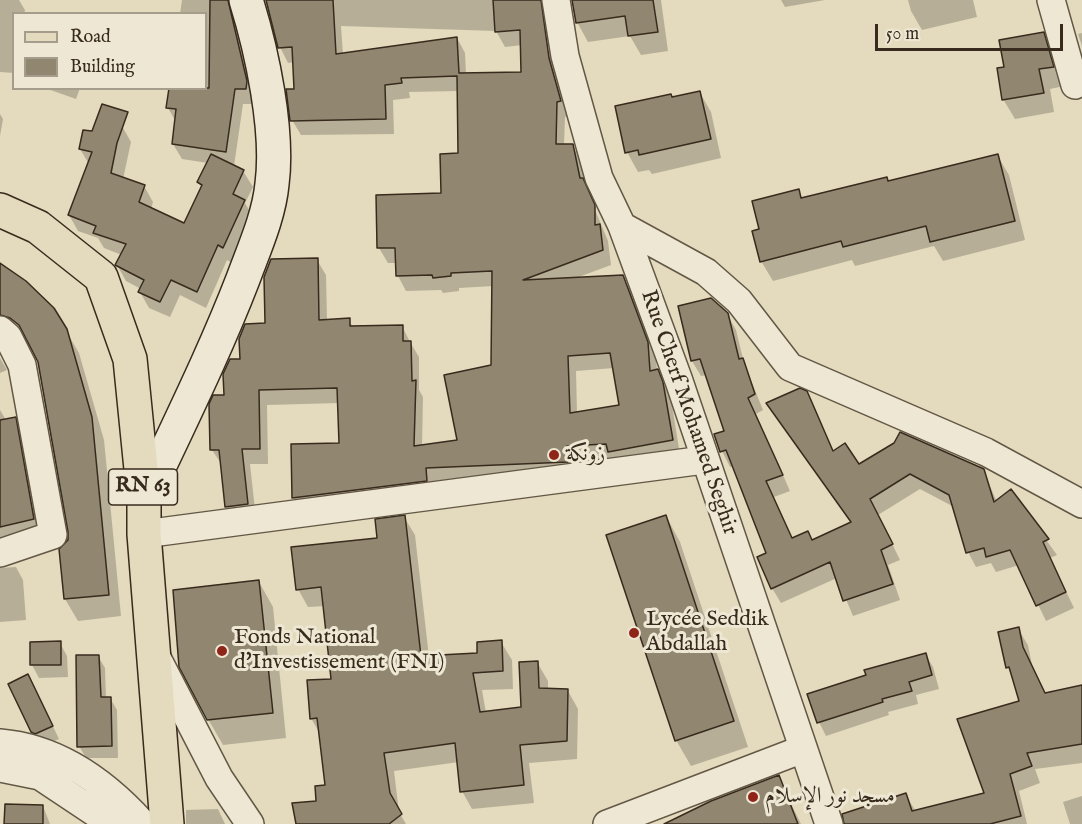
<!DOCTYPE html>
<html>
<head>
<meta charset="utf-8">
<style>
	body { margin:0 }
	#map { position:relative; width:1082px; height:824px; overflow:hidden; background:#e4dabd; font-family:"IM FELL English",serif }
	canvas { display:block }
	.legend { position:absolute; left:12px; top:12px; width:195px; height:78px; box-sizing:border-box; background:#ede7d4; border:2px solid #a59c8b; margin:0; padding:8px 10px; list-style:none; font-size:18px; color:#382b1d }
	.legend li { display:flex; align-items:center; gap:12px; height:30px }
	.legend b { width:30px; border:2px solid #a59c8b }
	.scale { position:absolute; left:875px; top:24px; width:188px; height:27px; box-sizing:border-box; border:3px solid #382b1d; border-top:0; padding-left:8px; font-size:18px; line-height:21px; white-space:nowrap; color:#382b1d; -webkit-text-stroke:4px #ede7d4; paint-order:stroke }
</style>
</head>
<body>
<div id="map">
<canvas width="1082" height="824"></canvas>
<ul class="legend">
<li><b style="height:8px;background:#e4dabd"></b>Road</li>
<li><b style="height:16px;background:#918670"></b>Building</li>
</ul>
<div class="scale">50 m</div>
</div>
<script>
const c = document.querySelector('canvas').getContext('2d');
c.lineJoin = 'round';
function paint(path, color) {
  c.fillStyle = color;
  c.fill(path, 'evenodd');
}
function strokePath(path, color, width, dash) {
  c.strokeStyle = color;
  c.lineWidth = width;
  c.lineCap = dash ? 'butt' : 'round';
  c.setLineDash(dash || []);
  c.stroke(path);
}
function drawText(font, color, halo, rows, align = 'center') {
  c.font = font + ' "IM FELL English",Amiri,serif';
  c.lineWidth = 6;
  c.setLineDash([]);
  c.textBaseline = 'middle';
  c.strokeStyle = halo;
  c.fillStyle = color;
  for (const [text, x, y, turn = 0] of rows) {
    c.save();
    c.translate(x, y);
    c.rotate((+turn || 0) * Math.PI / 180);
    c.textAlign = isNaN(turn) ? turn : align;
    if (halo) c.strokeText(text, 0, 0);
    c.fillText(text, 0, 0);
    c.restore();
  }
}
const shadow = new Path2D(`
	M0,0H19L25,10L24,14H14V73L0,72Z
	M182,0H245L254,104H243L234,166L243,171L253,187L245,203L253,217L232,263L227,260L206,308L180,295L170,317L149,308L140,292L141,289L126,281L117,265L122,255L104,248L98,238L78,231L69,215L89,164L80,149L93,133L122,126L131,142L123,179L144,186L153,202L151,209L185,225L202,188L199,182L208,163L182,159L173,144L176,122L168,108L206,88V14H180Z
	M266,0H544L569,116L565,117L564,145H572L581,160L586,188L608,241L611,265L576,278L622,276L631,291L656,359L657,370L671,399L680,455L574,461L575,477L303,513L294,498L292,446L340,445L339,403L267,405L268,464H250L256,519L235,522L227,507L222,465L212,450L225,397L241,360L317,260L326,275L327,321L349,320L353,327L402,326L410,342L419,357V390L423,397L422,447L459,441L492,367L493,286L459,288V291L443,293L441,290L406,291L398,276L397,263H388L379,248L377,197L443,194L459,154L458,91L409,92L410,98L393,100L394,134L301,135L292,120L296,90L295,62L288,63L280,47ZM341,26L496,31L505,47L522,45V74L466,75L465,53L457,38L343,55ZM614,368L621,406L577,413L576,371Z
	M572,0H661L668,51L641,55L630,36L588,42L577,22Z
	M781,0H825L785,7Z
	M908,0H973L977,17L922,30L911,11Z
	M1082,33V46L1078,34Z
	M1043,34L1054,53L1064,86L1050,89L1054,112L1015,119L1003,99L1005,69Z
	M45,88H80L76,99Z
	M700,93L711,112L721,158L652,174L649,170L638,172L627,152L672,99Z
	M0,114L3,119L0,136Z
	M997,155L1009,175L1025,240L943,261L934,246L855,266L852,260L773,281L761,261V230L798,191L803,199L887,178L889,182Z
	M0,266L53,309L79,353L104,440L121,616L78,621L65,599L70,532L39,362L33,349L16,336L0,343Z
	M679,307L727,314L736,330L744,363L763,410L756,414L790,491L774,497L793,540L812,541L851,523L768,404L806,393L834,452L859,466L983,470L997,502L1011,491L1057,555L1050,558L1074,608L1046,621L1019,565L996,572L991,563L976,567L968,552L954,507L920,489L878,515L900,560L888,565L900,600L853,616L837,578L781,603L772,588L768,554L734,466L730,467L722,451L726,432L707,375L701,376L692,361Z
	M0,358L7,370L0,373Z
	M0,410L6,420L15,419L27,441L46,541L0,554Z
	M666,516L680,542L748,747L691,766L676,740Z
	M404,517L415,535L429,657L479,654L501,642L512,660L513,689L482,690L486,713L523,709L537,662L548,681V690L568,691L578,709L577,759L529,763L534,803L472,809L462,791L459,762L394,771L399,812L406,824H297L318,802L327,786L320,734L311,718L333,680L325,606L308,607L298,589L379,539Z
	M16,567L23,580L26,620L0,622V568Z
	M259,582L273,607L286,738L223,745L208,719Z
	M1018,629L1028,645L1032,665L1046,694L1082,686V763L1035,769L1040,783L1019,791L1027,824H871L906,795L916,812L986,794L1020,702L1008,667Z
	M60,643L67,656L68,677L39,678L32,665Z
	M925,654L933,667L939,689L916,695L918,704L888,712L889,715L826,736L819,722Z
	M98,656L105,668L106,699L110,698L117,710L118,758H86L79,746Z
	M35,689L59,739L43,746L40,745L32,732Z
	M778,777L801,824H667Z
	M1082,796V824H1070L1063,802Z
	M43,806L50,824H6Z
	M218,809L225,824H186V810Z`);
const building = new Path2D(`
	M210,0H228L247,81L246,89H235L226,152L172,144L176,109L166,108L169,88H209Z
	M266,0H333L336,54L457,37L459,73L521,72L520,30L495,32L493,0H541L549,58L561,101L557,102L556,144H573L580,178H583L595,205V225L600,224L603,250L523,280L623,275L648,342L650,371L658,369L663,382L673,440L608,452L606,444L567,446L568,462L426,468L427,481L292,498L291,444L339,443L337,388L259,390L260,449H242L248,504L225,507L219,450H210L209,404L213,395H224L223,374L230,359H240L239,339L245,324L265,323L264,277L271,259L318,258L319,320L350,318V326L403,325V341H411L412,381L416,380L414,446L457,440L444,375L491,365L492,271L451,273V276L433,278L432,275L396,276L395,248H377L376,195L441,193L440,154L458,153L457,76L401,78L402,83L385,85L386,119L290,121L286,89H294L292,47L278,48ZM610,353L619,405L570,413L568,356Z
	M572,0H653L658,32L628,36L625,16L576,23Z
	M1044,32L1054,67L1039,69L1044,93L1002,100L997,68L1004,67L999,40Z
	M700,91L711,139L639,155L638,150L625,153L615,106L671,94L672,97Z
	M102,104L128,112L117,143L111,173L145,185L139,202L184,223L202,185L197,182L211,154L244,170L233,194L245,200L223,248L218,245L197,292L171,280L160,302L138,292L144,280L115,265L126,244L93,233L96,226L68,215L92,152L79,149L83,130L92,131Z
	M998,154L1015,221L930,242L926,226L843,247L841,241L760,262L752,231L759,229L752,201L799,189L801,198L887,177L888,181Z
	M0,263L26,281L54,308L67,329L92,417L109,595L64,599L59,549L68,540V532L38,362L19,325L10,318L0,315Z
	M711,298L728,313L739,359L743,358L755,394L748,398L783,475L766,481L792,538L808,531L812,540L851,522L766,403L800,388L807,391L833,451L845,443L859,464L894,443L900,432L984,469L994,502L1011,489L1049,539L1043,542L1066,592L1036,606L1010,550L986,557L984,548L966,553L949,495L910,474L870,499L893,544L881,550L893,584L843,601L830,562L771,589L757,557L766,553L726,450L720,452L714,434L724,431L700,359L691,361L678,306Z
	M16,417L34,519L0,527V420Z
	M405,515L421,656L477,653V642L502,640L503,671L473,673L480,712L521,707L519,662L538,661L539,688L568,689L567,741L520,745L524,785L460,792L455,743L384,753L390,793L402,814L389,824H296L292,803L316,801L315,786L325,785L317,718L310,719L307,680L331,679L321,587L296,590L291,547L377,538L375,519Z
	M666,515L734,721L675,741L606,535Z
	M259,580L273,713L207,720L179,667L173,590Z
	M1019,627L1023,647L1045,693L1082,685V744L1027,753L1032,766L1010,774L1021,816L990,824H844L842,814L906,793L912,811L984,793L957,719L1019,701L1009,667L1006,668L998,632Z
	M61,641V665H30V642Z
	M926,653L932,675L909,682L912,691L882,699L883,702L817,723L807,694L866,675L864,670Z
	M76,655H99L101,697H111L112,746L77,747Z
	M28,674L53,726L35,734L31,732L8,684Z
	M779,775L798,824H664L711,801Z
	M5,804L43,805V824H4Z`);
const minor = new Path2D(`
	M556,0L565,56L599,178L622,226L679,381L829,824
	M1051,0L1075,85
	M622,226L706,272L739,301L790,367L986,452L1082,504
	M0,330L8,337L22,365L53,535L0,553
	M144,534L704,460
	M157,658L219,778L250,824
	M0,743C59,748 105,782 143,824
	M0,768L40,776L112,824
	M607,824L803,749`);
const secondary = new Path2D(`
	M144,499C178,426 214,354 243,279C254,249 269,216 272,184C279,131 262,51 246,0`);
const primary = new Path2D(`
	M0,210L38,227L101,277L130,359L144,499V534L167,824`);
const markers = [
	[554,455,6,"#8f2418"],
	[634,633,6,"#8f2418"],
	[222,651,6,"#8f2418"],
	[753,797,6,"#8f2418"]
];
const shields = [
	[143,487,69]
];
const shieldNames = [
	["RN 63",143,487]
];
const streetNames = [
	["Rue Cherf Mohamed Seghir",688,413,71]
];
const poiNames = [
	["زونكة",566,455],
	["Lycée Seddik",646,620],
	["Abdallah",646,645],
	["Fonds National",234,638],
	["d'Investissement (FNI)",234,663],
	["مسجد نور الإسلام",765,797]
];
paint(shadow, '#0003');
paint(building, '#918670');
strokePath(building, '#382b1d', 1.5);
strokePath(minor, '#635745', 30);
strokePath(secondary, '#382b1d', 36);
strokePath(primary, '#382b1d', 36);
strokePath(minor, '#ede7d4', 27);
strokePath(secondary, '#ede7d4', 33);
strokePath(primary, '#e4dabd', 33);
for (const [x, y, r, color] of markers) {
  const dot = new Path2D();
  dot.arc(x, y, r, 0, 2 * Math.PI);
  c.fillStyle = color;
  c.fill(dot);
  strokePath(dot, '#ede7d4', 2);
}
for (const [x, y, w] of shields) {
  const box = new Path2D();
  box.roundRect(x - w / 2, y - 18, w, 36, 4.5);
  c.fillStyle = '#ede7d4';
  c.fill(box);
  strokePath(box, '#382b1d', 1.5);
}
drawText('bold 21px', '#382b1d', null, shieldNames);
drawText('22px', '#382b1d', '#ede7d4', streetNames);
drawText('22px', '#382b1d', '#ede7d4', poiNames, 'left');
</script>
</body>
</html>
